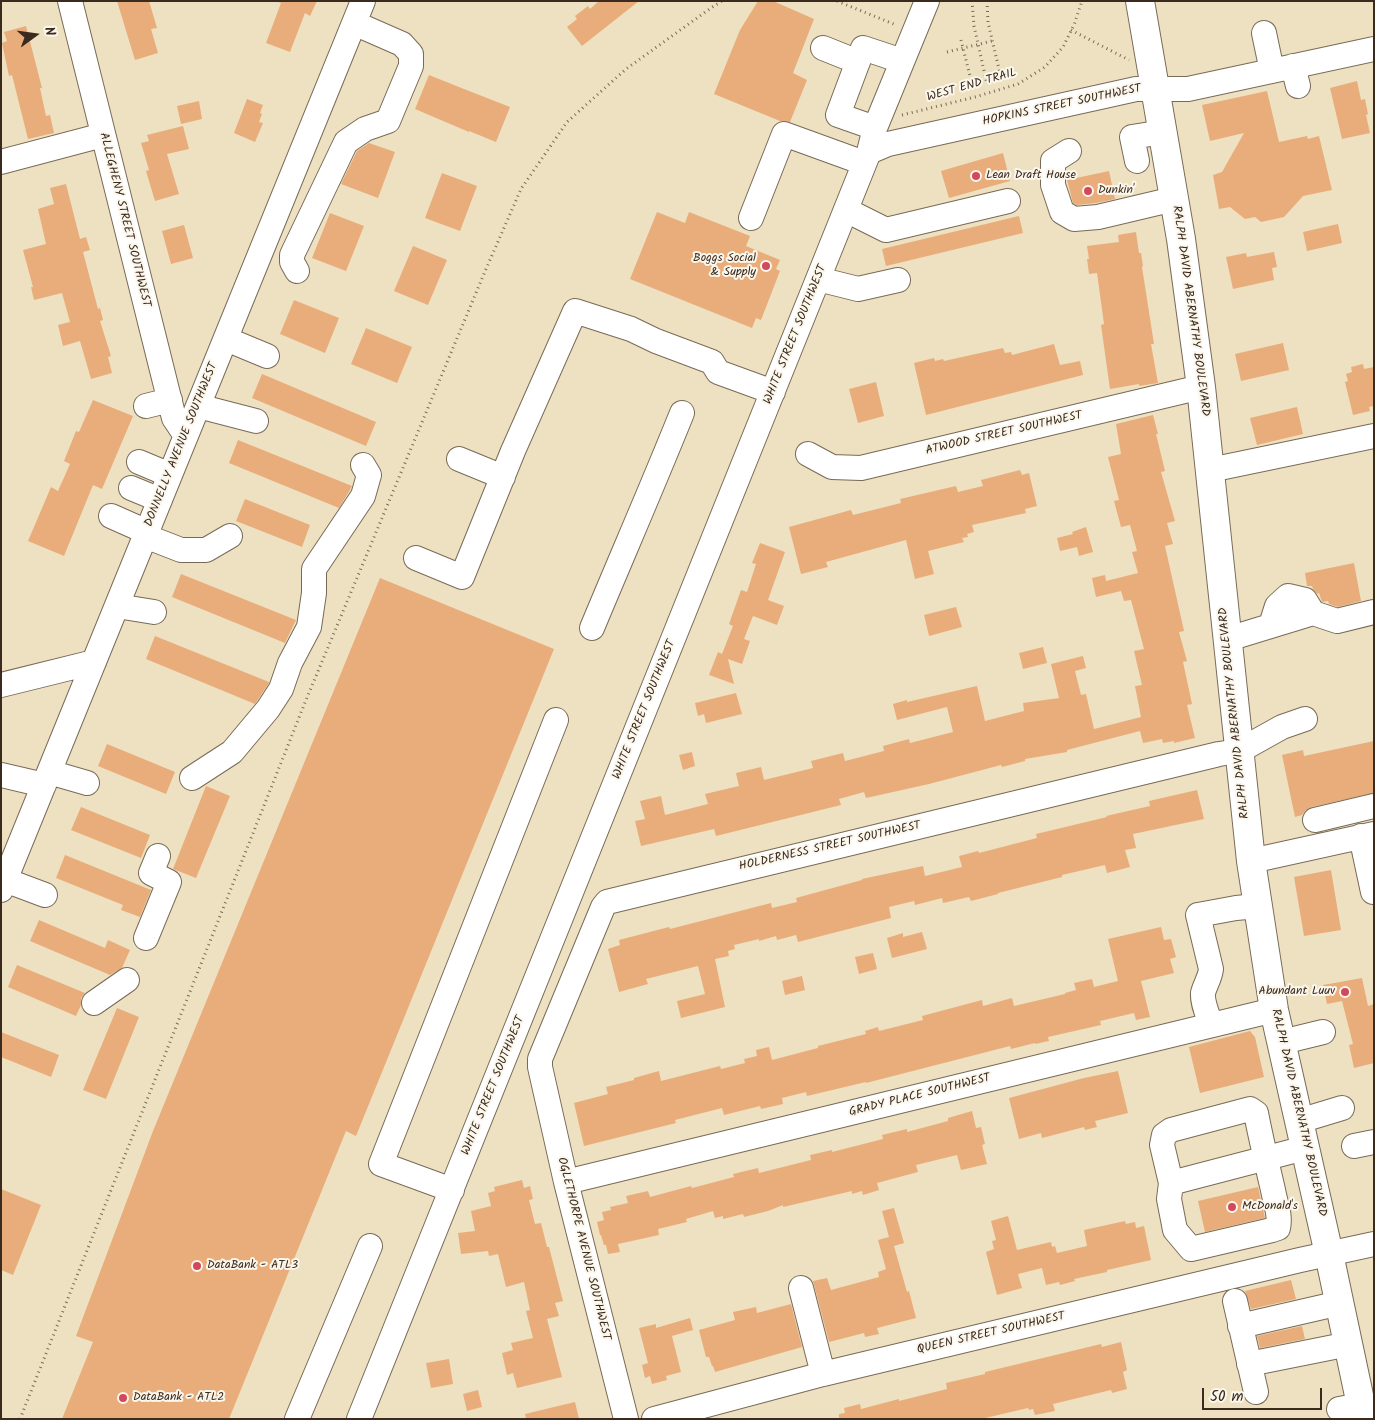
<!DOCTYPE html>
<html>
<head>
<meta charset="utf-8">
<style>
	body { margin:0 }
	#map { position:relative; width:1375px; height:1420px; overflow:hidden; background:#ede1c1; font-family:Kalam,sans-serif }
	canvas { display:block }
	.frame { position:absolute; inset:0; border:2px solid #3b2a1e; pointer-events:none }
	.north { position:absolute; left:10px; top:10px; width:50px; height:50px; -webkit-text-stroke:4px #fbf7ec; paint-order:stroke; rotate:76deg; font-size:14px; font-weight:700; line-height:20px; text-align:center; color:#3b2a1e }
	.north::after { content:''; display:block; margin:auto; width:18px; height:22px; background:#3b2a1e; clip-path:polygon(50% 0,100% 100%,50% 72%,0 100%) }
	.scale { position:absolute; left:1202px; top:1388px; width:120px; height:22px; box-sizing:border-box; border:2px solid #3b2a1e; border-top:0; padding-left:6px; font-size:15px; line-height:18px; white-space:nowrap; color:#3b2a1e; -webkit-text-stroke:4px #fbf7ec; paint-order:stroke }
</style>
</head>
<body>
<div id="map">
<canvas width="1375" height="1420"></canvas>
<div class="frame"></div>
<div class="north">N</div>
<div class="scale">50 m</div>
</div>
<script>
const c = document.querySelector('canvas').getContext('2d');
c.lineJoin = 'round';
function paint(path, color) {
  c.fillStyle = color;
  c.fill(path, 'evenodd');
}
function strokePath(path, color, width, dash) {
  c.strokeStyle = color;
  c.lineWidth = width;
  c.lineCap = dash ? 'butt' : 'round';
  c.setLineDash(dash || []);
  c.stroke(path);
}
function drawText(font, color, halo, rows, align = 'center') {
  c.font = font + ' Kalam,sans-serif';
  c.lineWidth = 4;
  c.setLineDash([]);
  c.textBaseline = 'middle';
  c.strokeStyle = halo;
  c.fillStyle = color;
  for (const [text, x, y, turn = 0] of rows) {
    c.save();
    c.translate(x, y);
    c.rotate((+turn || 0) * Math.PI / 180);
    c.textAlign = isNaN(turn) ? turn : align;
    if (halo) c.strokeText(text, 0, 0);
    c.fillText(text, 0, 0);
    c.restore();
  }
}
const building = new Path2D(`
	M117,1H149L157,28L151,29L158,53L135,60Z
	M276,1H317L310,16L305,13L290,52L266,43L281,3Z
	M599,1H639L582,46L567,27L577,19L575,16L588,6L590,9Z
	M758,1H773L814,19L793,73L807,80L790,122L780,121L714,94L740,30Z
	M26,26L42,88H40L46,116L50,115L54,133L28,139L12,75L9,76L2,43L7,41L4,32Z
	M429,75L464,89L510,107L496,142L469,131V132L415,109Z
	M1357,81L1361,100L1365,99L1368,114L1366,115L1370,133L1342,139L1330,88Z
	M1267,91L1279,142L1307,136L1308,139L1319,136L1332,190L1303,196L1284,217L1261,222L1255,217L1245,219L1230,207L1219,209L1213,175L1222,172L1244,133L1210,141L1202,105Z
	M247,99L263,105L260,113L262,114L259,122L263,123L255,142L234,133Z
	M199,101L202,119L181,124L177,106Z
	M183,126L189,149L167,154L179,194L155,201L146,171L149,170L141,143L149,141L147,135Z
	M369,143L395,152L378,198L341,184L357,151Z
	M1003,153L1010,181L949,198L941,171Z
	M1109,171L1115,199L1096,203L1077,205L1073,203L1067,180Z
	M442,173L477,186L460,231L425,218Z
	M66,184L80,239L86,237L90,250L83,252L98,309L100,308L103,320L100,321L111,356L108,357L112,373L91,379L80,341L63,346L58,325L70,322L62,293L34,300L31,287H33L23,250L46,244L38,209L54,204L50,188Z
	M657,212L685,223L689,212L750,236L746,246L780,260L776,269L780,271L761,320L756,318L752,328L630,279Z
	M330,213L364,226L346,271L312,258Z
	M1019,216L1023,233L886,266L882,249Z
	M1338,224L1342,243L1307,251L1303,232Z
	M184,225L193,258L171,264L162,231Z
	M1136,232L1139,253H1141L1143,266L1142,267L1154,344H1151L1158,383L1139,386V384L1110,389L1101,325L1104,324L1097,273L1089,274L1087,259H1089L1087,246L1119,242L1118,235Z
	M413,246L447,260L428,305L394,291Z
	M1274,252L1277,267L1272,268L1274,280L1233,289L1226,257L1246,253L1247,257Z
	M294,300L339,318L325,353L280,334Z
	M366,328L412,347L397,383L351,364Z
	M1283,343L1289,370L1241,381L1235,354Z
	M1054,344L1060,365L1080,361L1083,375L926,415L914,363L934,358L935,361L943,359L944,361L1003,348L1005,353L1011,352L1012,355Z
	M1363,364L1364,369L1374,367V406L1369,407L1370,411L1353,415L1345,382L1348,381L1346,374L1352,372L1351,367Z
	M262,374L376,422L366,446L252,398Z
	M876,382L884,416L858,423L849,389Z
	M93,400L133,416L102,489L93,485L64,556L28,541L51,487L58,491L70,464L64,461L76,431L79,432Z
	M1297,407L1303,434L1257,445L1250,418Z
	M1153,415L1158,434H1156L1165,471L1161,472L1175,521L1167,523L1173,544L1165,546L1184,631L1179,632L1187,661L1183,662L1192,704L1187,705L1195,738L1174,743V741L1163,743L1162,739L1143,743L1140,731L1067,750V752L1025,759V761L1002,767L1001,765L929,784L866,798L864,792L839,799L841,805L716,836L714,829L641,846L635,821L645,819L640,801L661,796L665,815L708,804L705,794L739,786L736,773L761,767L764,780L813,768L811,761L843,753L845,761L884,751L883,746L909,739L910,743L953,732L947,707L897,720L893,704L907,700V702L977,686L985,721L1024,711L1023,703L1059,698L1051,664L1083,656L1086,668L1075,671L1081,695L1086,694L1094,729L1141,717L1135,686L1142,685L1134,651L1144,649L1131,600L1124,601L1121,591L1096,597L1092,578L1105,575L1106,581L1138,573L1132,552L1137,551L1130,525L1121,527L1114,501L1119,500L1108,457L1121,454L1116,424Z
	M238,440L352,486L350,490L339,508L229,463Z
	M1020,470L1022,475L1029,473L1037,506L1025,509L1026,513L972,525L974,532L967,534L968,537L962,538L964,542L928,551L934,574L915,579L906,540L826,562L828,567L801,574L789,527L851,510L853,515L901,503L900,499L956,486L958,492L983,486L981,480Z
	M245,499L310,525L302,547L236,521Z
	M1086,527L1093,552L1079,556L1077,547L1060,551L1057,538L1073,534L1072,532Z
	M760,543L785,552L768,600L784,606L777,625L753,616L744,639L750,641L742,664L728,659L734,684L709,675L718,652L722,654L733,626L729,624L741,590L747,592L756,564L752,563Z
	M1354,563L1361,601L1338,607L1329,604L1328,601L1322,602L1319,593L1317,594L1313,589L1312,586H1307L1305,573Z
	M181,574L296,620L285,643L172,597Z
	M380,578L554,649L356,1136L346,1131L229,1419H62L93,1342L76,1336L153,1131Z
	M956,607L962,627L929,636L924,615Z
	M155,636L269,682V683L255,704L146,659Z
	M1043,647L1047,663L1023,669L1019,653Z
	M736,693L742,714L706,723L704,714L698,716L695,703Z
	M1374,741V793L1312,807L1306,810L1302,815L1295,817L1282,755L1303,750L1304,756Z
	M107,744L175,772L166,794L98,766Z
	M692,752L695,766L683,770L679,755Z
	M206,786L230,796L196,878L173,869Z
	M1197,790L1204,819L1133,834L1136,848L1125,850L1130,867L1107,873L1105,865L1062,875V877L998,893V894L971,901L969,897L943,903L942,898L915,905L914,901L889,907L891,918L798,942L796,935L777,940L776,936L759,941V939L734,945L735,949L728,951L729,956L715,959L725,1007L681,1018L677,1001L705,994L698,966L646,979L648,984L619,992L608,949L620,945L619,940L669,927L670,929L771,903L772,908L797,902L796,898L862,880V879L923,866L925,876L962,867L959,856L978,851L979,853L1037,838L1036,834L1107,817L1106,816L1150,806L1149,801Z
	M81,807L150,835L141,858L71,830Z
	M65,855L151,890L140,917L121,910L123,905L56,878Z
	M1331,870L1341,930L1304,936L1294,877Z
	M39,920L105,948L108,940L130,950L122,968L110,975L30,941Z
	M1161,927L1164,940L1171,939L1176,957L1170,959L1174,973L1141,981L1150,1017L1136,1020L1134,1013L1100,1021L1101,1025L1048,1037L1049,1041L1035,1044V1043L1011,1049L1010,1046L866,1083V1082L807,1096L806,1092L782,1098L783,1104L761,1109L760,1106L724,1115L722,1108L675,1120L676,1123L584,1146L574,1103L608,1094L606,1087L634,1080V1078L659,1071L661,1081L720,1066L721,1069L745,1063L744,1059L757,1056L756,1050L769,1047L772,1060L818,1048V1046L866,1034L865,1031L878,1027L879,1031L923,1020L922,1016L982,1000L983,1006L1012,998L1014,1006L1065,994V993L1076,990L1074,983L1092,979L1094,987L1118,981L1108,939Z
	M922,932L927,949L892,958L887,938L903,933V937Z
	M873,953L877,969L859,974L855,957Z
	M17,965L85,993L81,998V1005L76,1016L8,987Z
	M802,976L805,990L785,995L782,981Z
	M1362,978L1368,1006L1374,1004V1063L1354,1068L1349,1045L1353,1044L1342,1001L1327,1004L1323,985Z
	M117,1008L139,1017L106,1099L83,1090Z
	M1250,1031L1255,1037L1264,1077L1200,1093L1189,1047Z
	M1,1032L59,1055L51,1077L1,1057Z
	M1118,1071L1128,1113L1095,1121L1097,1127L1085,1130L1084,1127L1042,1138L1041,1133L1019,1139L1009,1098L1084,1078Z
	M972,1111L976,1128L981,1127L985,1144L982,1145L987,1164L961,1170L957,1155L916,1165L918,1172L877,1183L879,1190L863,1195L862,1191L852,1194V1191L783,1207V1205L768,1211L744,1217L743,1214L723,1219V1216L715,1218L713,1211L686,1219L687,1222L658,1229L659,1235L618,1244L620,1252L608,1254L606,1245H604L601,1235H600L597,1222L604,1220L602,1212L611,1210L610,1207L628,1203L626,1196L648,1191L650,1197L691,1186L692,1188L734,1177L733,1174L758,1168L759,1173L811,1160L810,1155L832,1150V1152L883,1139L882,1135L907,1129V1132L948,1121V1118Z
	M522,1180L524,1188L530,1186L533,1199L529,1200L535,1224L541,1223L547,1247H549L563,1301L555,1303L559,1316L547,1319L562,1377L517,1388L513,1373L507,1375L502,1353L513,1350L511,1343L533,1338L526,1311L530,1310L524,1282L506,1287L498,1254L489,1256L488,1251L461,1254L458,1233L475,1231L471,1211L491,1206L488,1193L495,1191L494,1187Z
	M1258,1187L1265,1218L1205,1232L1198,1201Z
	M1,1189L41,1205L13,1275L1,1270Z
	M894,1208L904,1243L894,1246L907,1292L909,1291L916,1318L877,1328L879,1334L865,1337L864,1333L829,1342L813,1281L827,1278L831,1290L879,1277L878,1272L886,1269L878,1240L889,1237L882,1211Z
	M1008,1216L1017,1250L1051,1242L1052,1247L1055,1246L1057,1253L1087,1246L1084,1230L1125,1221L1126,1224L1135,1222L1136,1228L1144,1226L1151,1260L1107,1270V1272L1074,1279L1075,1281L1060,1285L1059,1282L1046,1285L1042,1268L1018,1274L1022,1288L997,1295L986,1252L994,1249L992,1241L996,1240L991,1221Z
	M1291,1280L1296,1299L1251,1309L1245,1291Z
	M791,1304L802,1347L715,1372L713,1366H712L709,1357H706L699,1330L735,1320L733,1312L756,1307L757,1313Z
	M690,1318L693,1330L672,1336L681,1372L666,1376L667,1380L652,1384L650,1376L645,1378L642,1365L648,1363L639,1328L656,1324V1328Z
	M1302,1326L1305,1339L1260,1348L1257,1336Z
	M1121,1342L1127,1370L1123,1372L1127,1389L1112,1393L1111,1390L1053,1404L1055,1411L1035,1415L1033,1409L1029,1410L1028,1408L981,1419H839V1414L845,1413L844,1408L860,1404L861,1409L899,1399V1401L947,1389L946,1383L985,1374V1372L1101,1344L1102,1347Z
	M449,1359L453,1384L431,1388L426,1363Z
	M478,1390L482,1407L467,1411L463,1394Z
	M575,1402L579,1419H526L525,1414Z`);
const path = new Path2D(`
	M837,1L896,25
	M972,1L974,26L987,84
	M987,1L988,22L1002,82
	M1071,30L1129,60
	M961,40L973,88
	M947,52L992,41
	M902,115L975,97L1018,84L1045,67L1063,47L1074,25L1082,1
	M20,1419L306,700L486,269L521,189L567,122L626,69L711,8L722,1`);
const minor = new Path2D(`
	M70,1L174,418L186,436
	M1264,33L1272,71
	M823,48L858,62
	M1293,66L1298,86
	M875,128L838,115L863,48L902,61
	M1069,151L1053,161V185L1062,212L1074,219L1098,217L1174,199
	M869,152L888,144L1136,89H1188L1374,49
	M1137,161L1132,137L1163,132
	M1,162L103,135
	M846,210L886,230L1008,201
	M751,218L784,134L864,163
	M297,271L292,262V255L346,142L365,129L388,121L411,66V54L402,44L354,23
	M818,279L858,289L898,280
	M226,339L267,356
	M146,406L170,400
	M198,406L256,421
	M808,454L832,467L861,468L1201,387
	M459,459L503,477
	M139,462L170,475
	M1210,470L1374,436
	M131,488L160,500
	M111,516L147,532
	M145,536L181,550H206L230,536
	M416,558L462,577L513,451L575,311L631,329L656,341L712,362L718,372L773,392
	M117,606L154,612
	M1271,625L1277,606L1288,596L1305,600L1313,613
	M592,628C622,556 653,485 682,413
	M1228,639L1313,613L1337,621L1374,612
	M1,685L94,662
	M49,772L87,783
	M1,775L44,785
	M192,778L232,752L268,709L281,689L290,663L309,627L314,593V569L363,496L369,475L363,465
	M1315,820L1374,806
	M1361,836L1373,892
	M1251,861L1374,834
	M5,880L45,895
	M1,890L363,1
	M146,938L169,882L151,873L158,856
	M94,1003L127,980
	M1211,1025C1208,1015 1202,1003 1203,993C1205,985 1210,978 1211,969L1198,915L1236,908L1258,906
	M1282,1042L1323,1032
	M1299,1121L1342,1108
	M1354,1146L1374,1142
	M566,1182L1274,1010
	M1171,1183L1169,1199L1175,1230L1191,1249L1272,1230L1278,1228C1281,1215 1275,1202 1273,1190C1267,1164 1261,1139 1256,1113L1250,1109L1171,1130L1164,1135L1162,1145L1171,1183L1305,1148
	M452,1190L381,1164L556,720
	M801,1288L823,1374
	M1235,1301L1256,1392
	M1240,1326L1340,1303
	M1249,1364L1349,1344
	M1339,1409L1361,1405
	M297,1419L370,1246
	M359,1419L818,279L869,152L875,128L927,1
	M626,1419L566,1182L540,1067V1059L603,907L607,902L1219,754L1239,751L1282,727L1305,719
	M654,1419L823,1374L1300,1260L1374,1244`);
const major = new Path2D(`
	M1140,1L1181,239L1201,387L1251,861L1274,1010L1329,1254L1364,1419`);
const markers = [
	[976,176,5,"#d1495b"],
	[1088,191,5,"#d1495b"],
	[766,266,5,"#d1495b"],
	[1345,992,5,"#d1495b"],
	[1232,1207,5,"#d1495b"],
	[197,1266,5,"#d1495b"],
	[123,1398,5,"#d1495b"]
];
const streetNames = [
	["WEST END TRAIL",972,86,-16],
	["HOPKINS STREET SOUTHWEST",1062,106,-12],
	["ALLEGHENY STREET SOUTHWEST",124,220,76],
	["RALPH DAVID ABERNATHY BOULEVARD",1190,311,82],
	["WHITE STREET SOUTHWEST",796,335,-68],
	["ATWOOD STREET SOUTHWEST",1004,434,-13],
	["DONNELLY AVENUE SOUTHWEST",182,445,-68],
	["WHITE STREET SOUTHWEST",645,710,-68],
	["RALPH DAVID ABERNATHY BOULEVARD",1235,713,-96],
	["HOLDERNESS STREET SOUTHWEST",830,847,-13],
	["WHITE STREET SOUTHWEST",494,1086,-68],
	["GRADY PLACE SOUTHWEST",920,1096,-14],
	["RALPH DAVID ABERNATHY BOULEVARD",1298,1113,77],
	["OGLETHORPE AVENUE SOUTHWEST",583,1249,76],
	["QUEEN STREET SOUTHWEST",991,1334,-13]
];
const poiNames = [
	["Lean Draft House",986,176],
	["Dunkin'",1098,191],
	["Boggs Social",756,259,"right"],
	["& Supply",756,273,"right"],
	["Abundant Luuv",1335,992,"right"],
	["McDonald's",1242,1207],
	["DataBank - ATL3",207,1266],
	["DataBank - ATL2",133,1398]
];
paint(building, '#e9ad7b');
strokePath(minor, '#796a57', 26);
strokePath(major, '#796a57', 30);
strokePath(path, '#796a57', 3, [1, 4]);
strokePath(minor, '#fff', 24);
strokePath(major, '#fff', 28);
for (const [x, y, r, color] of markers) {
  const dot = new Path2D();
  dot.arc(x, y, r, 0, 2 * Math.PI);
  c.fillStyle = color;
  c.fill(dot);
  strokePath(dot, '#fbf7ec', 2);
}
drawText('12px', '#3b2a1e', '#fbf7ec', streetNames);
drawText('12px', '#3b2a1e', '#fbf7ec', poiNames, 'left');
</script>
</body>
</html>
